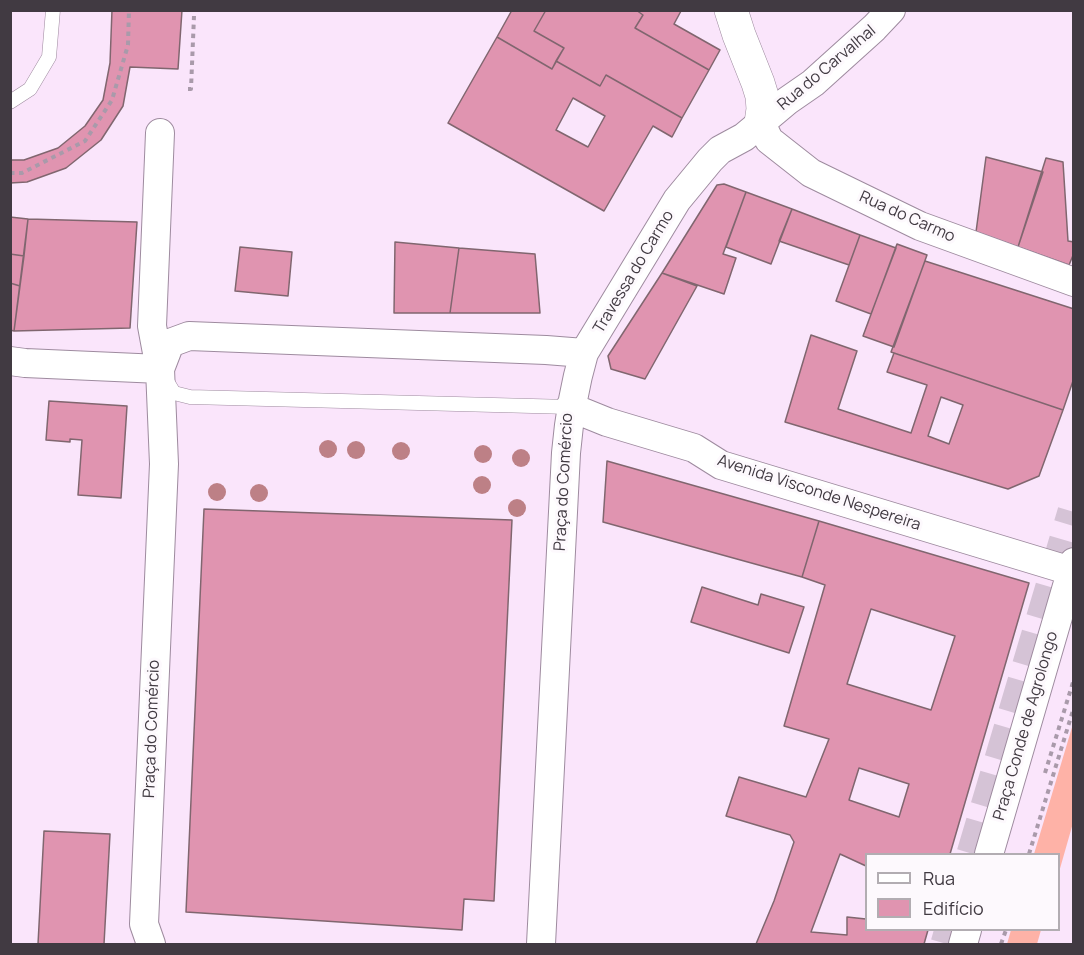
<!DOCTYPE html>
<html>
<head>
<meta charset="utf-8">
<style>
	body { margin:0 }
	#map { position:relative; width:1084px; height:955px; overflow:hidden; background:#fae5fb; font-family:Manrope,sans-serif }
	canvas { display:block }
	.frame { position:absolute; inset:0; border:12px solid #413a42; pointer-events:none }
	.legend { position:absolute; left:865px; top:853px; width:195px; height:78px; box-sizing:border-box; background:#fdf9fd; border:2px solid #b2adb2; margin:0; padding:8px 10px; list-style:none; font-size:18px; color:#413a42 }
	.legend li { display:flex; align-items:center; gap:12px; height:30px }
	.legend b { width:30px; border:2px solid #b2adb2 }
</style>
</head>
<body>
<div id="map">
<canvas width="1084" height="955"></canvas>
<div class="frame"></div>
<ul class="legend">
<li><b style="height:8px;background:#fff"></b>Rua</li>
<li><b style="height:16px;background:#e094b0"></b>Edifício</li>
</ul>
</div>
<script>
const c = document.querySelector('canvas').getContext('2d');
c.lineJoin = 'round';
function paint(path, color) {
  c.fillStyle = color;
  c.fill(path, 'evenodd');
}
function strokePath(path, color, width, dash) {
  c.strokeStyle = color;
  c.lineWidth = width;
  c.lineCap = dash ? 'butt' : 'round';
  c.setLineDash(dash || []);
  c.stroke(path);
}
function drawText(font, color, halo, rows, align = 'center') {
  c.font = font + ' Manrope,sans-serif';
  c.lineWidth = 6;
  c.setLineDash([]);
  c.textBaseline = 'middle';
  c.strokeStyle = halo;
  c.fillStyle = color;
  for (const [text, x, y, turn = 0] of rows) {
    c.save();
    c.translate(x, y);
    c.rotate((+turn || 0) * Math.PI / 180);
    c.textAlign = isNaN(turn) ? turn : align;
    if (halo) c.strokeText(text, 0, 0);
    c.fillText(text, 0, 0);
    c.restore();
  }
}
const green = new Path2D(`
	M1073,724V823L1059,872L1058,854H1034Z
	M1011,930H1041L1037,944H1007Z`);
const building = new Path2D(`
	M112,10H182L178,69L130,67L123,106L101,140L66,168L27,182L10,183V160H24L58,148L85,126L103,100L110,63Z
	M512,10H546L534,31L564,48L552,69L497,37Z
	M546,10H636L643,15L635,28L709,70L682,118L606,75L600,86L556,61L564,48L534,31Z
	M636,10L681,11L674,24L720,50L709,70L635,28L643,15Z
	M497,37L552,69L556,61L600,86L606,75L682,118L672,137L653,126L604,211L448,123ZM573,98L605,116L588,147L556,130Z
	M986,157L1043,172L1018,247L976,232Z
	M1046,158L1063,162L1068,241L1074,242V253L1069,265L1018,247Z
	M724,184L746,192L723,254L736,258L724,294L662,273L717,185Z
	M746,192L792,209L771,264L726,247Z
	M792,209L860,235L849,265L779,241Z
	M10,217L28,219L24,256L10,254Z
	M28,219L137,222L130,328L14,331Z
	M860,235L896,248L871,314L836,301Z
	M395,242L459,248L450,313H394Z
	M897,244L927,255L894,347L863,336Z
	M240,247L292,252L288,296L235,291Z
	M459,248L535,254L540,313H450Z
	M10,254L24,256L20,286L10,283Z
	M925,261L1074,309V378L1063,410L891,352Z
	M662,273L697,286L645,379L611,369L608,356Z
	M10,283L20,286L14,331L10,330Z
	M811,335L857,351L838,409L911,433L927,385L887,372L894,353L1063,410L1039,476L1008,489L785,422ZM941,397L963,405L949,444L928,436Z
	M49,401L127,406L121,498L78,495L82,440L70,439V442L46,440Z
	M607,461L819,521L802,577L603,522Z
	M204,509L512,520L494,901L464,899L462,930L186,912Z
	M819,521L1029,583L950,854H866V866L840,854L811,932L847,935V917L866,919V930H928L924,944H756L774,901L794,842L790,835L726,816L739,777L806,797L829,739L784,726L825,585L802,577ZM871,609L955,636L931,710L847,684ZM859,768L909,784L899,817L849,800Z
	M702,587L758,605L761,594L804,607L789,653L691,622Z
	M44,831L110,834L104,944H38Z`);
const secondaryTunnel = new Path2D(`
	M973,854L1074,512
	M947,944L951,930`);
const path = new Path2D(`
	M188,89H191L194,16
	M10,173H22L85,141L112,100L128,45L129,10
	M1045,773L1074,679
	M1029,854L1074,707
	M1001,944L1006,930`);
const lane = new Path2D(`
	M10,102L30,89L49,57L53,10
	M165,378L174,393L190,397L570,407`);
const street = new Path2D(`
	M761,123L769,140L811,173L920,226L1074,282
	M160,133L152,326L160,369
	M10,361L25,363L160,369
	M570,407L607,422L694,448L721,465L1071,571
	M989,854L1074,562
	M151,944L144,924L164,464L160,369L170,343L189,336L546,350L584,353
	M541,944L566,453C569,418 574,387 584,353L677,200L710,160L720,150L744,137L787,101L813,83L874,28L891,10
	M963,944L967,930`);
const secondary = new Path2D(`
	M731,10L739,35L758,83L762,96L763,109L761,123`);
const trees = [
	[328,449],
	[356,450],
	[401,451],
	[483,454],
	[521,458],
	[482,485],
	[217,492],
	[259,493],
	[517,508]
];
const streetNames = [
	["Rua do Carvalhal",827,68,-40],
	["Rua do Carmo",907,217,24],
	["Travessa do Carmo",634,272,-59],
	["Praça do Comércio",564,482,-87],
	["Avenida Visconde Nespereira",819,493,18],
	["Praça Conde de Agrolongo",1026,726,-74],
	["Praça do Comércio",152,729,-88]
];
paint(green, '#feb2a7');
paint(building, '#e094b0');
strokePath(building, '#80666f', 1.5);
strokePath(secondaryTunnel, '#d5c3d6', 33, [33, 16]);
strokePath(lane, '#9e8b9f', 15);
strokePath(street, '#9e8b9f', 30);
strokePath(secondary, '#9e8b9f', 34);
strokePath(path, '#a99aaa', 4, [4.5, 4.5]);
strokePath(lane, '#fff', 14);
strokePath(street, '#fff', 28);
strokePath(secondary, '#fff', 33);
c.fillStyle = '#bd8086';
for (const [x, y] of trees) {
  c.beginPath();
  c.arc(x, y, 9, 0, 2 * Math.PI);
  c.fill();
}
drawText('16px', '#413a42', '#fdf9fd', streetNames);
</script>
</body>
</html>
